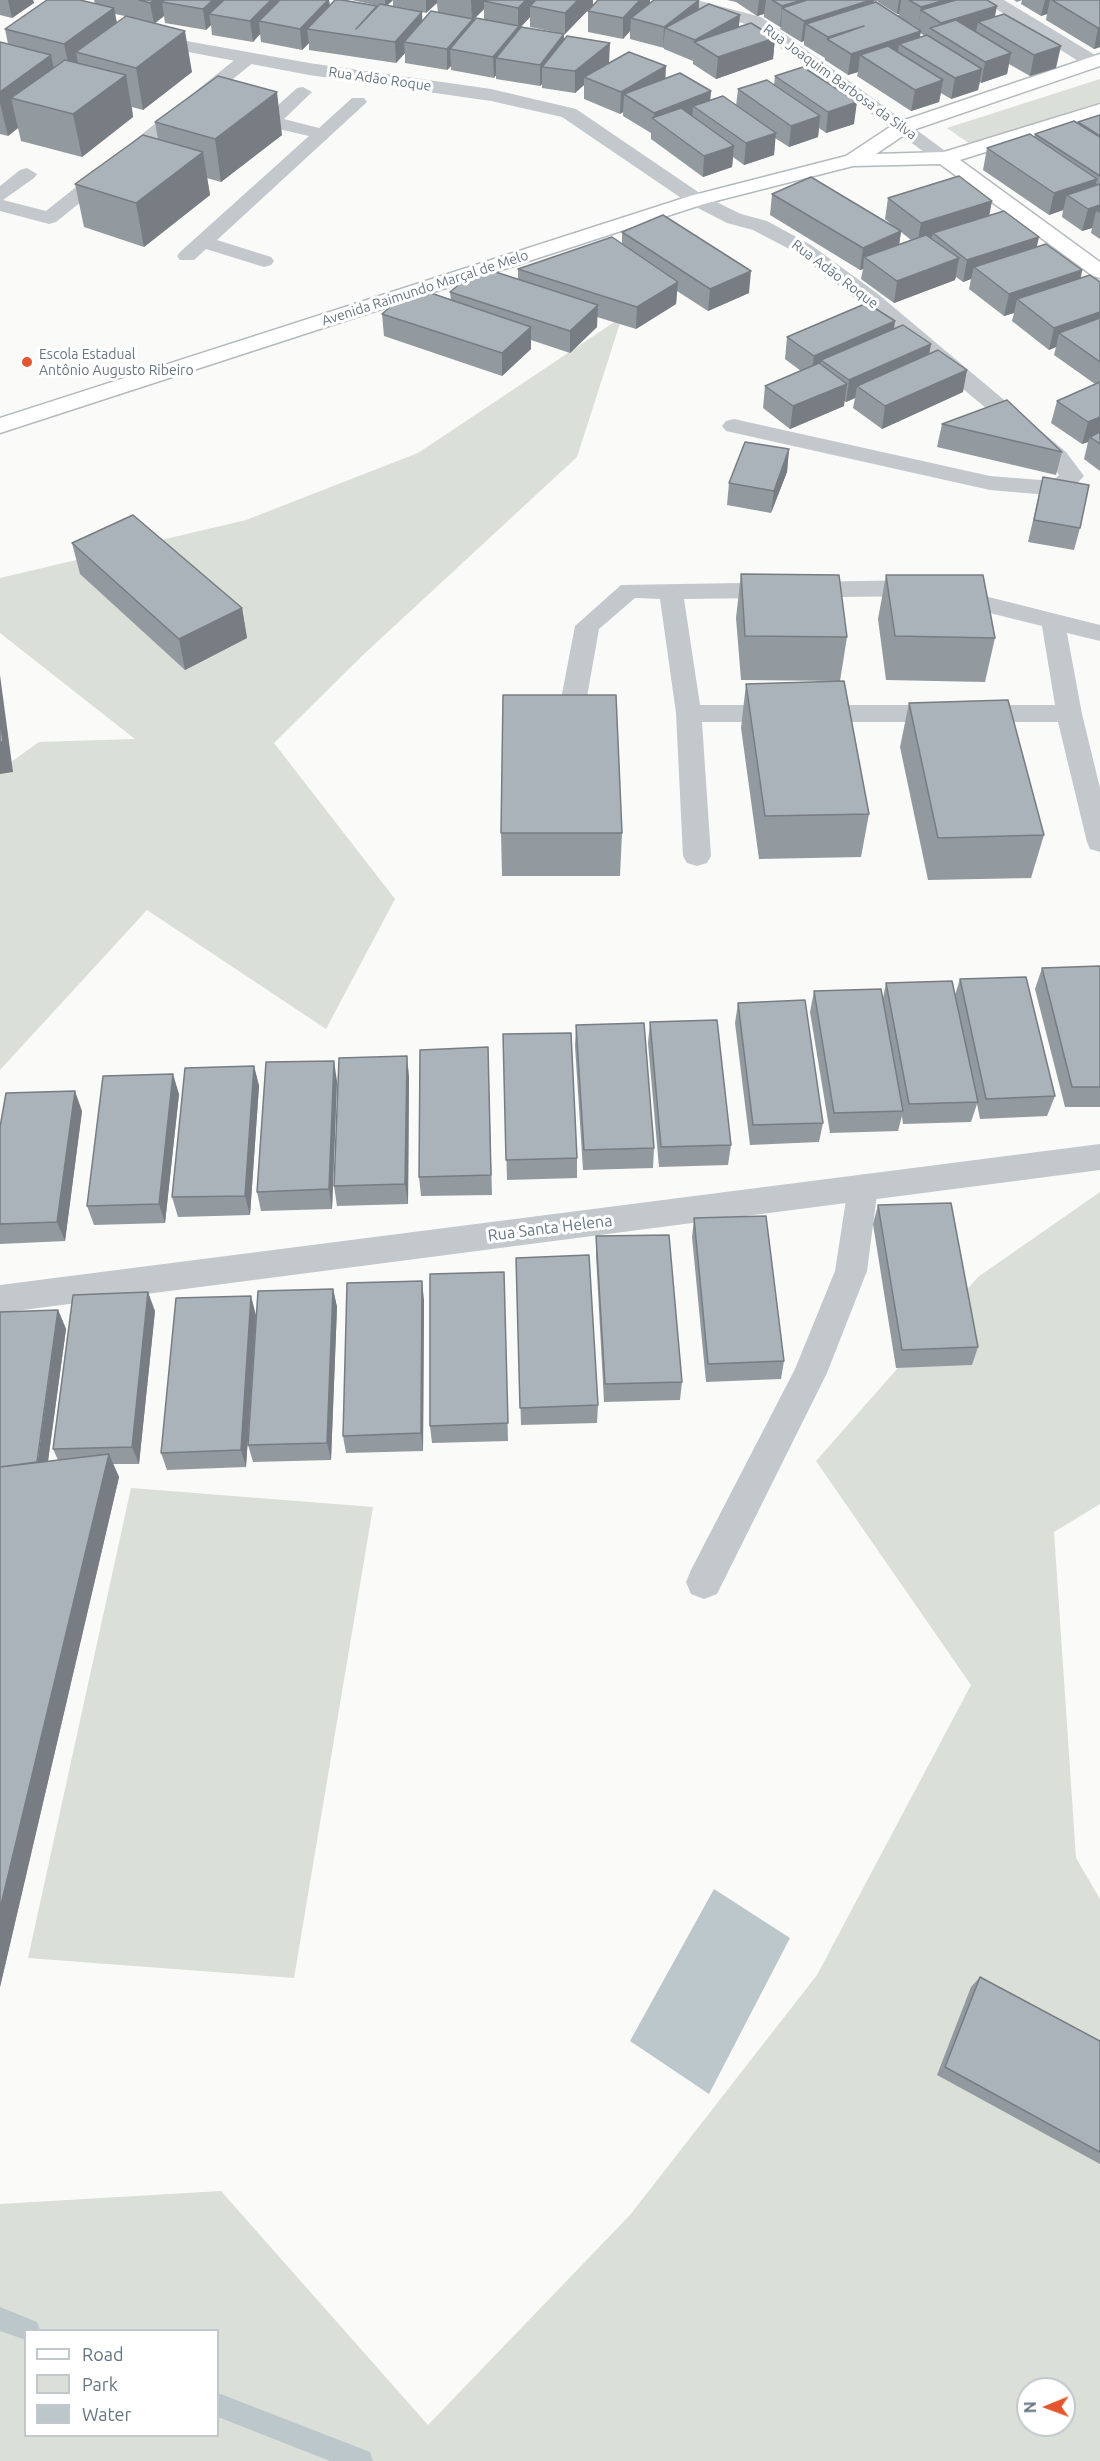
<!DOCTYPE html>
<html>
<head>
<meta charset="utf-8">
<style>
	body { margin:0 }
	#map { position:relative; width:1100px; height:2461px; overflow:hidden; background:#fafaf8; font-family:Ubuntu,sans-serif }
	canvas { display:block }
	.legend { position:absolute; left:24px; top:2329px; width:195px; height:108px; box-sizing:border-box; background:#fff; border:2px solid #c1c8cd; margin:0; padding:8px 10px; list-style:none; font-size:18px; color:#657683 }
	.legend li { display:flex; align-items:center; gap:12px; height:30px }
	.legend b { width:30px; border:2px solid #c1c8cd }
	.north { position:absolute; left:1016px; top:2377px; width:60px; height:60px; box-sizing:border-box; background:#fff; border:2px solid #c1c8cd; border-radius:50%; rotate:269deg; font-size:16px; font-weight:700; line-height:24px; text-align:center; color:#657683 }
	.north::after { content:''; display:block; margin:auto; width:21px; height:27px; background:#e4572e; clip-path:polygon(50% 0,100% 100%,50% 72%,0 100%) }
</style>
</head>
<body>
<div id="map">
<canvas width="1100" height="2461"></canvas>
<ul class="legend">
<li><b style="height:8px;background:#fff"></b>Road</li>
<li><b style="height:16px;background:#dadfd7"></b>Park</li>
<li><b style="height:16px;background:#bbc7cb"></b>Water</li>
</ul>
<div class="north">N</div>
</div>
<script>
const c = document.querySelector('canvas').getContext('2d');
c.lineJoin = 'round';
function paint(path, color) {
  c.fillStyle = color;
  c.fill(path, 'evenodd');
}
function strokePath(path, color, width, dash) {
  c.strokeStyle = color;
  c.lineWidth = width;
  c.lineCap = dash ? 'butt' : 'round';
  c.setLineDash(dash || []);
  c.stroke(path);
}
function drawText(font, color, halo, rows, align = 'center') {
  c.font = font + ' Ubuntu,sans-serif';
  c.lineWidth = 6;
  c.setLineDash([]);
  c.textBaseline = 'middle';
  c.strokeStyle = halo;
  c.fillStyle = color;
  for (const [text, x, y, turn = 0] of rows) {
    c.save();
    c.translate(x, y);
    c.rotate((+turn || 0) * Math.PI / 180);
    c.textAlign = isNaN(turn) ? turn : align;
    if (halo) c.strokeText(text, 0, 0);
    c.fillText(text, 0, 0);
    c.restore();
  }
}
const green = new Path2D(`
	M1100,79V102L970,144L947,128Z
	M622,317L577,457L363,655L274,743L395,899L326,1029L147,910L0,1070V770L39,742L135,739L0,633V578L246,520L418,453Z
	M1100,1192V1504L1054,1532L1076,1858L1100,1899V2461H0V2204L221,2191L428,2425L630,2215L817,1975L971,1685L816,1461L978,1277ZM26,2330H218V2436H26ZM1028,2389H1064V2425H1028Z
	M131,1488L373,1507L294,1978L28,1958Z`);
const water = new Path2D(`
	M714,1889L790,1938L709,2094L630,2041Z`);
const stream = new Path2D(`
	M0,2307L37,2322L40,2330H26V2340L0,2331Z
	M218,2393L370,2452L373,2461H330L218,2417Z`);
const lane = new Path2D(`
	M248,53L254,54L257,58L254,62L56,222L49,224L0,211V186L20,170L27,168L37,174L34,178L3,200L46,211L242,54Z
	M303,87L312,92L284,119L319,128L352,98H364L367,102L217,240L271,257L274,261L271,265L264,267L206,249L194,260H180L177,256L180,252L309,136L231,118L229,114L231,110L238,108L267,115L297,88Z
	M921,580L1100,625V641L1067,633L1082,714L1100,788V852L1090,849L1087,842L1058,722H702L711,856L707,863L697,866L687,863L683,856L676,713L660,599L635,598L599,629L582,725L578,731L569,734L560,731L556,725L575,626L621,585ZM921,596L1042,626L1055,705H700L684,599Z
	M863,1174L874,1178L878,1187L867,1271L827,1373L717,1594L704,1599L691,1594L686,1582L691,1570L795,1369L835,1271L848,1187L852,1178Z`);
const street = new Path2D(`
	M652,0L700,1L761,17L955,158L952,162H938L749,25L699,11L655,4Z
	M982,0H1004L1100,58V65L1086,66Z
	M142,33L309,63L491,89L576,109L704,196L741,214L767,221L811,245L878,294L1066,452L1084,476L1067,494L1059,496L990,490L726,431L722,426L726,421L734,419L990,476L1053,481L1059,475L1050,462L862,304L797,253L753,230L727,223L690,204L562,117L491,101L309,75L136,42L133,38Z
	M1100,1144V1170L0,1313V1285Z`);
const secondary = new Path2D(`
	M1100,54V66L910,131L876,154L944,152L1100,104V116L960,160L1100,262V278L1093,276L940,164L853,166L704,204L0,433V418L690,196L846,156L896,123Z`);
const wall = new Path2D(`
	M0,0H33L34,3L12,18L0,15Z
	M94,0H329L330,6L335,0H333H345L377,6V8L379,6L352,0H593V5L565,34L530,27V17L519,29L564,34V38L609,63L711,91L710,100L736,106L738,89L774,85L775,76L854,124L826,133L819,128L818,137L789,147L775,138L774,155L744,165L733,157L732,167L703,177L651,139V133L623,116V112L620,114L584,99V85L575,93L542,88V84L540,86L496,79V75L494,78L451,70V66L447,70L405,63V53L396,63L309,50V43L302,50L261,42L260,34L253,42L212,35L211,25L206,30L165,23L164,16L155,23L192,72L143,110L132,107L133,117L82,157L21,141L18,128L8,136L0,134V42L8,44L5,29L95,4ZM393,0V6L415,10L387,6ZM437,3L438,13L422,21V12L426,13ZM484,9V20L473,22V20ZM115,14L125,16L117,23Z
	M650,0V3L699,0V10L739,28L775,38L773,59L716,79L693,64V61L664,49V48L630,39V31L623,39L588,32V11Z
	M727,0H987L995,17L1056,68L1030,76L1009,64L1007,74L981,83L980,82L978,90L951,99L941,93L939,102L911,111L857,76L858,72L848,75L825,60V58L804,45V41L801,42L780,29L781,27H780L764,17V14L757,16L736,2ZM873,1L875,2L878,1V2L897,14H899L898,16L918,28V29L873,3ZM920,33L925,36L919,37Z
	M1014,0H1100V47L1094,49L1046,20L1047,14L1041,16L1021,4L1022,0L1017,2Z
	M1100,115V239L1091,233L1092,228L1082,231L1062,217L1063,210L1049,215L983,170L987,148L1034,137L1035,134L1078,123V122Z
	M155,122L282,135L221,182L207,178L210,195L144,247L84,227L75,184L158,139Z
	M772,194L892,225L885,219L888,198L989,216L1037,247L1082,270L1081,278L1100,282V471L1084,459L1088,442L1082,444L1051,423L1057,401L1095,384L1054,355L1056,347L1049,350L1012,321L1014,313L1004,316L969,289L971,279L963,282L956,277L955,280L894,303L861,279L863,269L860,270L770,215ZM901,232L911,240L899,244Z
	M622,232L749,293L708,311L677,291L676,304L636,329L597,317V327L570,353L531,340V349L502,376L384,336L382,314L451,300L450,292L518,279V269L622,243Z
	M894,329L931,344L929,354L963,392L882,429L853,408L855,398L846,402L844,401V406L790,429L763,408L765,386L801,371L785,359L787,337Z
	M942,424L1062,452L1056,475L937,447Z
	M789,449L787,472L771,513L727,505L729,483Z
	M1043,477L1080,528L1074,550L1028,542Z
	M72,543L242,608L247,638L185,670L80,574Z
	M741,574L847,637L840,681L741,680L736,618Z
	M886,575L995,638L985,682L886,680L878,619Z
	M746,684L869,814L861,857L759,859L741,728Z
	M909,703L1044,835L1031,878L928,880L900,747Z
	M501,833H622L620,876H502Z
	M1100,966V1107H1065L1035,989L1042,968Z
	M960,979L1055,1096L1047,1116L980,1119L977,1104L971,1122L903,1124L902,1116L898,1131L830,1133L810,1012L814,991L883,998L886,983L955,995Z
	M738,1003L823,1123L819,1142L750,1145L735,1023Z
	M650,1022L731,1145L728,1165L659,1167L648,1043Z
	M576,1025L654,1148L653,1168L583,1170L575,1046Z
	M503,1034L577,1158V1178L507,1180Z
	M488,1047L492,1195L421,1196L419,1177Z
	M254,1066L259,1086L250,1215L178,1217L172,1197Z
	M409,1076L408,1204L337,1206L334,1186Z
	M337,1081L332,1209L261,1211L257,1192Z
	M179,1094L165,1223L94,1225L87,1206Z
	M82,1111L65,1241L0,1244V1127Z
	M878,1205L978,1347L972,1365L896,1368L873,1224Z
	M694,1218L784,1361L781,1379L706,1382L692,1237Z
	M596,1236L682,1382L680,1400L604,1402L596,1255Z
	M516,1258L598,1405L597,1423L521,1425Z
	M504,1272L508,1441L432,1443L430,1426Z
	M333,1289L337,1307L331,1460L253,1462L248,1445Z
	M424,1300L423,1451L346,1453L343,1436Z
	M58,1310L66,1329L48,1461L58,1460L53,1449L155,1311L139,1464H113L119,1477L0,1987Z
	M256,1315L246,1467L167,1470L161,1453Z
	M980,1977L1100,2041V2164L937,2075L971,1987Z`);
const shadedWall = new Path2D(`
	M8,0H33L34,3L12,18Z
	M155,0H180L162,2L164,16L154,24L150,3Z
	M213,0H235L209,14L211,25L206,30L203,9Z
	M271,0H281L259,21L260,34L253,42L250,21Z
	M328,0H329L331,20L307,29L309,43L302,50L300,29Z
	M385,0H393L385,7Z
	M426,0H437V3L426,13Z
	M471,0H493L484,1V9L473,20L474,40L450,49L451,66L447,70V49L472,20Z
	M526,0H547L530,6V17L519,29L496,58V75L494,78L493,57L518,26V8Z
	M578,0H593V5L565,34V13Z
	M640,0H650V10L631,18L630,31L623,39V18Z
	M699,0L698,21L665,28L663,49L664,27Z
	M759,0H766L764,14L757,16Z
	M772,0H849L782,8L781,27H780L782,6Z
	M871,0H874L871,20L806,24L804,41L801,42L804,21Z
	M899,0H901L899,14H897Z
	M945,0H974L921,10L918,28L921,7Z
	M1045,0H1050L1047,14L1041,16Z
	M997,6L993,27L978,22L976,32L939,34L941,23Z
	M114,8L122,50L76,52L81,80L73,86L64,44Z
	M422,12L423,33L404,42L405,53L396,63L395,42Z
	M740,15L738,36L695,43V40Z
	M1098,28H1100V47L1094,49Z
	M185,31L192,72L143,110L136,68Z
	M921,31L917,52L899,44L897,58L860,55L858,72L848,75L851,54Z
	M564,34V55L542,67V84L540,86V65Z
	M775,38L773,59L716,79L718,57Z
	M610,43L609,64L584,77V85L575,93V71Z
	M1061,46L1056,68L1030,76L1034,55Z
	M1011,53L1007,74L981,83L985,62Z
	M51,55L60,97L11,98L18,128L8,136L0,103V92Z
	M666,66L665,87L624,94L623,112L620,114L621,92Z
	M982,69L978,90L951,99L955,78Z
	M126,75L133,117L82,157L73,114Z
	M943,80L939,102L911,111L915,90Z
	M711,91L709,112L693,106L692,119H654V113Z
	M277,92L282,135L221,182L215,139Z
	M857,102L854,124L826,133L828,112Z
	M820,116L818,137L789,147L791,126Z
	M776,133L774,155L744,165L746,143Z
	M734,146L732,167L703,177L704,156Z
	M203,152L210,195L144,247L136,203Z
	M1097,179L1092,201L1067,195L1063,210L1049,215L1054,193Z
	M992,201L988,222L933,233L931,240L917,245L921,223Z
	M1100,205V213L1096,211L1092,228L1082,231L1088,209Z
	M901,231L898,253L864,257L863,269L860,270L863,248Z
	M1039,237L1034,259L974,267L971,279L963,282L967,260Z
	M959,258L955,280L894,303L897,281Z
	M1082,270L1077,292L1017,299L1014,313L1004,316L1009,294Z
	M751,271L749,293L708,311L710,289Z
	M678,282L676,304L636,329L637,307Z
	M598,305L597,327L570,353V331Z
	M1100,312V332L1059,333L1056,347L1049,350L1054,328Z
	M895,321L892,344L821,360L819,375L811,378L814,356Z
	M531,327V349L502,376V353Z
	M931,344L927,366L857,386L855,398L846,402L849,380Z
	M967,370L963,392L882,429L885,406Z
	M847,384L844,406L790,429L793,406Z
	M1100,417V436L1090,437L1088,442L1082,444L1088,422Z
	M789,449L787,472L771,513L774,491Z
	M242,608L247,638L185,670L179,639Z
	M0,675L13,772L0,774Z
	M407,1056L409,1076L408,1204L405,1184Z
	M334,1061L337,1081L332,1209L329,1189Z
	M254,1066L259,1086L250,1215L245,1196Z
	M173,1074L179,1094L165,1223L159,1204Z
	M75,1091L82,1111L65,1241L57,1222Z
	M422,1281L424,1300L423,1451L421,1433Z
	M333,1289L337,1307L331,1460L327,1443Z
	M148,1292L155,1311L139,1464L132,1447Z
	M251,1296L256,1315L246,1467L241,1450Z
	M58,1310L66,1329L45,1483L37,1466Z
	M109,1454L119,1477L0,1987V1909Z`);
const building = new Path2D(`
	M47,0H80L114,8L64,44L5,29Z
	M139,0H155L150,3Z
	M165,0H213L203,9L162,2Z
	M224,0H271L250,21L209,14Z
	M280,0H328L300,29L259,21Z
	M335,0H342L377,6L356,29L380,4L422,12L395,42L307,29Z
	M485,0H526L518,8L484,1Z
	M536,0H578L565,13L530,6Z
	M598,0H640L623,18L588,11Z
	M654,0H699L664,27L631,18Z
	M772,0H802L782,6Z
	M807,0H871L804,21L782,8Z
	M909,0H945L921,7Z
	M956,0H987L997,6L941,23L921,10Z
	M1052,0H1100V28H1098Z
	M876,2L921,31L851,54L827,39L864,26L828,37L806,24Z
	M709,4L740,15L695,40L665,28Z
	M431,11L473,19L447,49L404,42Z
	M1004,14L1061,46L1034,55L978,22Z
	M126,16L185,31L136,68L76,52Z
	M476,18L519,26L493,57L450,49Z
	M956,20L1011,53L985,62L930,28Z
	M751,23L775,38L718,57L694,42Z
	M521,27L564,34L540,65L496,58Z
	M927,35L982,69L955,78L899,44Z
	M567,36L610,43L575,71L542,67Z
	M0,42L51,55L0,92Z
	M888,46L943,80L915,90L860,55Z
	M629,52L666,66L621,92L584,77Z
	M65,60L126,75L73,114L11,98Z
	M803,67L857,102L828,112L775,76Z
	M680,73L711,91L654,113L624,94Z
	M218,76L277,92L215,139L155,122Z
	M767,80L820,116L791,126L738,89Z
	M723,96L776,133L746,143L693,106Z
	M681,108L734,146L704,156L652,118Z
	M1100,115V136L1078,122Z
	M1074,121L1100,137V176L1035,134Z
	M1030,134L1097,179L1054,193L987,148Z
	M143,135L203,152L136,203L75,184Z
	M959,176L992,201L921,223L888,198Z
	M811,177L901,231L863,248L772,194Z
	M1100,184V205L1088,209L1067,195Z
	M1004,211L1039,237L967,260L933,233Z
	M663,215L751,271L710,289L622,232Z
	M926,235L959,258L897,281L864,257Z
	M612,237L678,282L637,307L518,269Z
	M1046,244L1082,270L1009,294L974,267Z
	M480,267L598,305L570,331L450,292Z
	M1090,275L1100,282V312L1054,328L1017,299Z
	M413,287L531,327L502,353L382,314Z
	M867,303L895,321L814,356L787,337Z
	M1100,318V362L1059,333Z
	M903,325L931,344L849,380L821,360Z
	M938,350L967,370L885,406L857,386Z
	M819,363L847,384L793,406L765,386Z
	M1100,382V417L1088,422L1057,401Z
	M1007,400L1062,452L942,424Z
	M1100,432V444L1090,437Z
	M745,442L789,449L774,491L729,483Z
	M1043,477L1089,485L1080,528L1034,520Z
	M133,515L242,608L179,639L72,543Z
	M741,574L839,575L847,637L745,636Z
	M886,575H983L995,638L895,636Z
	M844,681L869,814L765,816L746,684Z
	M503,695H616L622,833H501Z
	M1008,700L1044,835L938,838L909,703Z
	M0,716L3,742H0Z
	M1100,966V1087H1072L1042,968Z
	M1026,977L1055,1096L986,1099L960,979Z
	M952,981L978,1102L909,1104L886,983Z
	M881,989L903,1111L834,1113L814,991Z
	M805,1000L823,1123L753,1125L738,1003Z
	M717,1020L731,1145L661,1147L650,1022Z
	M644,1023L654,1148L584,1150L576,1025Z
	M571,1033L577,1158L506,1160L503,1034Z
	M488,1047L491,1175L419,1177L420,1050Z
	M407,1056L405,1184L334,1186L339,1058Z
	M334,1061L329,1189L257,1192L266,1062Z
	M254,1066L245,1196L172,1197L185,1068Z
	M173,1074L159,1204L87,1206L103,1076Z
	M75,1091L57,1222L0,1224V1127L6,1093Z
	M951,1203L978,1347L902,1350L878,1205Z
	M766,1216L784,1361L708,1364L694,1218Z
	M669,1235L682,1382L605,1384L596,1236Z
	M589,1255L598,1405L520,1408L516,1258Z
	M504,1272L508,1423L430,1426V1274Z
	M422,1281L421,1433L343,1436L347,1283Z
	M333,1289L327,1443L248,1445L258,1291Z
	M148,1292L132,1447L53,1449L73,1295Z
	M251,1296L241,1450L161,1453L176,1298Z
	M58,1310L37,1462L0,1467V1312Z
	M109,1454L0,1909V1467Z
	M980,1977L1100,2041V2152L945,2067Z`);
const markers = [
	[27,362,6,"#e4572e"]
];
const farStreetnames = [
	["Rua Adão Roque",380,79,8],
	["Rua Joaquim Barbosa da Silva",840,82,36],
	["Rua Adão Roque",835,274,37],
	["Avenida Raimundo Marçal de Melo",425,288,-18]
];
const farPoinames = [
	["Escola Estadual",39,354],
	["Antônio Augusto Ribeiro",39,370]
];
const streetNames = [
	["Rua Santa Helena",550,1228,-7]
];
paint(green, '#dadfd7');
paint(water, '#bbc7cb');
paint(stream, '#bbc7cb');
strokePath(secondary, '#b3babf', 3);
paint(lane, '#c3c8cc');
paint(street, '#c3c8cc');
paint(secondary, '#fff');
paint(wall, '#929a9f');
paint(shadedWall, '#777d82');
paint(building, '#aab3b9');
strokePath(building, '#777d82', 1.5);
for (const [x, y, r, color] of markers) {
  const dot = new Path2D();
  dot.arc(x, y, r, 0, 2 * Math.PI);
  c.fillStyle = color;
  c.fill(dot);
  strokePath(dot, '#fff', 2);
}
drawText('14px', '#657683', '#fff', farStreetnames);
drawText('14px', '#657683', '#fff', farPoinames, 'left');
drawText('16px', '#657683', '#fff', streetNames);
</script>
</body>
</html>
